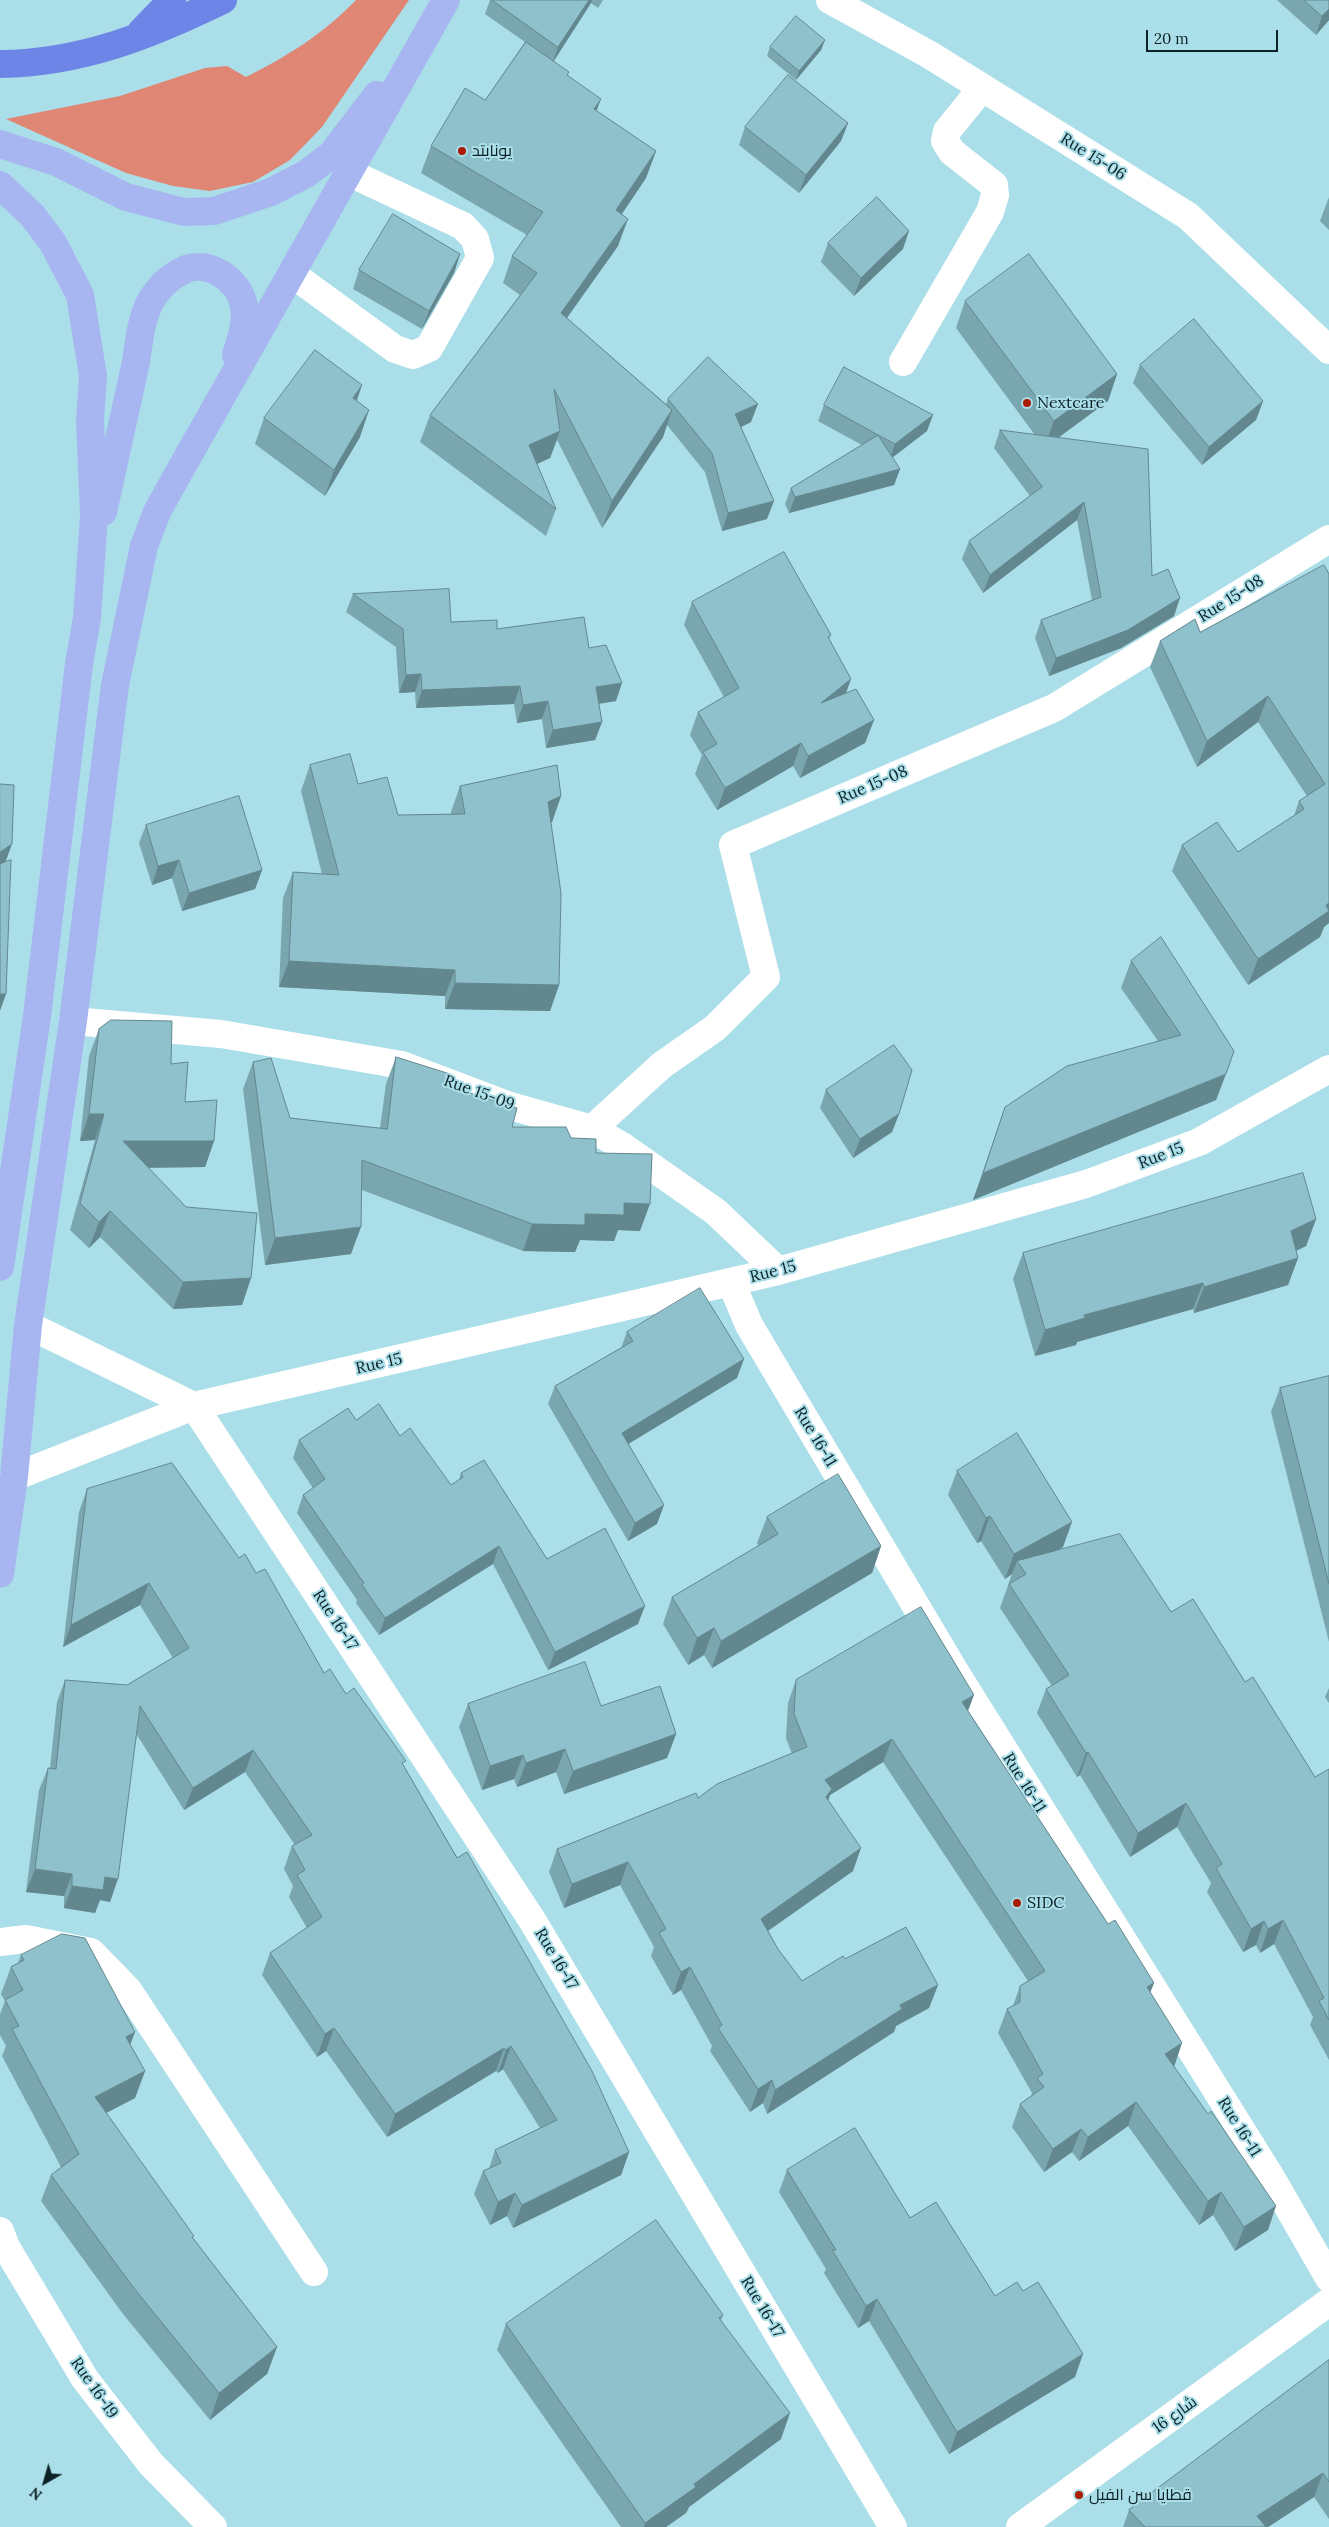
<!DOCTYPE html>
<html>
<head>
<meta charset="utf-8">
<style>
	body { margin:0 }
	#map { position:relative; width:1329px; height:2527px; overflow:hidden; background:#aadee8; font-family:Lora,serif }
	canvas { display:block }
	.north { position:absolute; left:20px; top:2457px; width:50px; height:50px; -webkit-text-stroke:4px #aadee8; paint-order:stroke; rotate:218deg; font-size:14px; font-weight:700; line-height:20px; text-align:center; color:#0d2226 }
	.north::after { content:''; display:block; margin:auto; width:18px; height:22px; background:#0d2226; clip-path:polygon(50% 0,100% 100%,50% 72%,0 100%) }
	.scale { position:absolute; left:1146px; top:30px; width:132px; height:22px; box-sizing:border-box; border:2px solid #0d2226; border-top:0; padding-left:6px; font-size:15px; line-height:18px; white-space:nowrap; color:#0d2226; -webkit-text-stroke:4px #aadee8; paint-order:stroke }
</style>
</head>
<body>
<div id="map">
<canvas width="1329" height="2527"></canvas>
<div class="north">N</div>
<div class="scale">20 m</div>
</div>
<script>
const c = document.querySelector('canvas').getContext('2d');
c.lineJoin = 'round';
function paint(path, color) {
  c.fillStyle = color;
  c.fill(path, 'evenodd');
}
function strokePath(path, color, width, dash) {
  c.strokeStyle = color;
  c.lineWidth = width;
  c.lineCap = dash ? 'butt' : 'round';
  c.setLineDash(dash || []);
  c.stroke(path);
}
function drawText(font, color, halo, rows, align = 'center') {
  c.font = font + ' Lora,Cairo,serif';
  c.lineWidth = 4;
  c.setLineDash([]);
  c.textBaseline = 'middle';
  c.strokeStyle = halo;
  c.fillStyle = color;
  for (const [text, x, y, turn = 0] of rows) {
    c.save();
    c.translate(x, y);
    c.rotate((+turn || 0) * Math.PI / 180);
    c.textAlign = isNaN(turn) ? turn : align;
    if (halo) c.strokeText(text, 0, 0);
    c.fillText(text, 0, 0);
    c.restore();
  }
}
const green = new Path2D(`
	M356,0H409L322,127L290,160L253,182L210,191L173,186L126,173L6,119L120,96L205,68L227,66L246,77C288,56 323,34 356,0Z`);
const minor = new Path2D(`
	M830,0L930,55L1188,216L1329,350
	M292,274L395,349L413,355L429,348L480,258L475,239L463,226L350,173
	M903,362L990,212L995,195L994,185L952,152L945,141L947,131L982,88
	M73,1021L221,1034L402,1065L510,1106L592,1129L622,1146L716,1212L778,1271
	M592,1129L662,1065L715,1028L766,977L733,845L1054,708L1329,539
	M731,1282L749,1325L954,1670L1272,2179L1329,2278
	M28,1325L194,1406
	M194,1406L532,1920L893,2527
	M14,1477L194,1406L778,1271L1086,1184L1199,1142L1329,1069
	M0,1942L26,1939L91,1952L128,1990L314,2272
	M0,2231L6,2247L85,2379L151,2464L213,2527
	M1020,2527L1329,2302`);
const major = new Path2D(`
	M0,144L56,162L126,197L184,212L214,211L271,192L306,174L331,155L377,95
	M0,185L32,215L53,243L80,295L93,376L90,420L94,516L87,618L79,664L37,1016L0,1267
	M103,512L136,362C139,340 142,310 156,293C163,283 175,274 186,269C211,260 240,282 244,306C247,323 241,339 236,355
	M0,1574L14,1477L28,1325L73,1021L115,685L144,546L157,512L174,481L446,0`);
const highway = new Path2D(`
	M141,32L172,0
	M0,64C82,63 151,35 223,0`);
const wall = new Path2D(`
	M490,0H603L598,8L591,3L554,61L568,76L596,111L656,151L646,178L622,214L618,246L567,318L666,404L668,399L751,422L741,427L767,519L722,531L705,472L667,425L663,437L602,528L557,440L550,458L537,464L556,509L546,536L420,442L430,415L520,295L503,283L512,256L527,235L421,173L431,146L485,100L525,42L485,14Z
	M1277,0H1329V20L1316,35Z
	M825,40L821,50L796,80L767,56L770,47Z
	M848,123L841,141L799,193L739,145L745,127Z
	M1329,197V230L1320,221Z
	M828,243L903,249L854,296L821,262Z
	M460,254L454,273L422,329L353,289L359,270Z
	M965,301L1117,374L1108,401L1058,438L1152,576L1174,616L1121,648L1049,676L1035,638L1041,620L1092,600L1077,520L983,593L962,559L969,541L1030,496L994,448L1000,430L1035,435L956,328Z
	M1140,365L1263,401L1256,420L1202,465L1133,383Z
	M362,385L357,401L360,437L325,496L255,444L264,418Z
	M824,405L927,431L892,458L900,469L894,485L789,513L785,504L791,488L862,445L818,421Z
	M1329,574V923L1324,927L1320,937L1248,985L1172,871L1182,845L1238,852L1294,816L1299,801L1307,796L1258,722L1197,767L1150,667L1160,641L1200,632Z
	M353,594L451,622L497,629L589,648L616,701L599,704L602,722L595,740L546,748L542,719L517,723L514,704L416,708L415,692L399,693L396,647L346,612Z
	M692,602L831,635L829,639L846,693L874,720L865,743L800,778L793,766L717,810L695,774L702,755L690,735L698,712L724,697L684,625Z
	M310,765L358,784L398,815L451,814V812L460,786L561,796L552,822H551L559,985L550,1011L445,1009V996L279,987L283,898L293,872L322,874L301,791Z
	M146,825L262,870L255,889L182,911L172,878L152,885L139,843Z
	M1131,961L1234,1051L1216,1100L973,1200L1005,1107L1158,1041L1121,988Z
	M99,1029L171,1064L185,1102L214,1141L205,1167L148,1168L251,1278L242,1305L173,1309L100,1237L89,1248L70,1230L95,1140L80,1141L89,1056Z
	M396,1057L448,1086L512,1127L571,1138L596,1153L640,1231L618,1230L614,1241L580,1240L575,1252L523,1251L362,1190L351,1254L265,1265L243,1089L253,1062L290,1118L380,1128L386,1084Z
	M826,1090L899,1114L892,1132L853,1158L820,1108Z
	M1316,1219L1306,1246L1296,1251L1298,1258L1288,1285L1194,1313L1193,1309L1077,1342L1076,1345L1035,1356L1013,1279L1023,1253Z
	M627,1332L737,1378L628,1444L657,1524L628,1541L548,1404L555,1386L621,1348Z
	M1329,1376V1642L1271,1412L1280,1388Z
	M356,1420L400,1436L451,1485L459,1480L461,1473L547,1559L638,1624L548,1670L493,1564L379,1635L356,1603L357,1600L297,1513L303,1495L313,1488L293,1458L299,1440Z
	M957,1471L1063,1547L1056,1551L1171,1612L1245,1682L1315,1777L1329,1769V2060L1310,2025L1313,2017L1274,1944L1260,1953L1256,1945L1243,1952L1207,1892L1211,1883L1177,1827L1130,1857L1080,1775L1077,1777L1037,1713L1046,1689L1052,1686L1000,1608L1012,1574L1005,1579L981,1541L977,1543L948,1495Z
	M87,1489L239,1558L256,1573L324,1673L346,1694L404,1766L629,2152L621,2175L513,2228L507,2216L490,2225L474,2194L483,2171L489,2169L495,2150L540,2128L503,2069L498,2073L496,2071L387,2137L326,2051L317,2057L262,1975L270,1953L307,1928L289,1897L293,1886L284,1869L292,1846L295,1845L245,1772L184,1810L137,1735L110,1902L100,1900L95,1913L64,1908V1896L26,1892L39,1790L48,1768H50L57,1702L65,1680L127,1685L173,1658L140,1605L63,1647L79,1512Z
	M767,1517L881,1546L872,1573L712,1668L704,1655L688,1665L663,1624L672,1597L759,1546L757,1543Z
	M796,1680L968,1711L1108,1924L1154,1983L1150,1992L1174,2066L1268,2230L1235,2251L1213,2215L1199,2225L1128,2126L1079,2161L1072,2152L1044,2172L1012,2127L1020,2104L1031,2096L1032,2093L998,2033L1007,2009L1013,2006L1020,1986L1028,1981L883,1762L830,1795L828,1801L853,1871L768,1931L778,1949L802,1981L845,1959L938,1985L929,2008L896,2026L894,2032L767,2114L763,2103L750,2112L710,2051L712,2046L681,1990L673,1995L651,1956L654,1947L620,1885L564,1908L549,1872L557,1849L698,1798L792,1754L786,1738L788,1703Z
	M1329,1688V1703L1325,1697Z
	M468,1704L601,1706L676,1734L667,1758L564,1794L556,1772L517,1787L514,1779L482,1790L459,1727Z
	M21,1955L130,2045L145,2071L135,2098L106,2113L193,2238L277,2347L267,2374L210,2420L123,2314L41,2201L51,2175L61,2167L2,2056L6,2046L0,2035V2014L5,2001L1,1994L11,1967L18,1963Z
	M787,2170L910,2218L995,2296L1075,2377L949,2454L869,2321L858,2328L824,2273L826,2269L779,2192Z
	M723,2315L721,2320L781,2439L689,2507L686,2513L666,2527H621L497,2350L506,2324Z
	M1329,2360V2519L1314,2497L1268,2527H1123L1129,2510Z`);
const shadedWall = new Path2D(`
	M589,0H592L591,3L553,62L558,47Z
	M1329,9V20L1316,35L1322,16Z
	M825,40L821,50L796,80L799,71Z
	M601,99L591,125L594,109Z
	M848,123L841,141L799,193L806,175Z
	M656,151L646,178L606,237L616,210Z
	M628,219L618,246L551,340L561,313Z
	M909,231L903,249L854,296L861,278Z
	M460,254L454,273L422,329L429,311Z
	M1117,374L1108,401L1044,448L1054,421Z
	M362,385L352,412L353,398Z
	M1263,401L1256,420L1202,465L1209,447Z
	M758,404L751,422L729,433L735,414Z
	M369,410L360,437L325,496L334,470Z
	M672,410L663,437L602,528L612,501Z
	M933,415L927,431L889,460L895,444Z
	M560,431L550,458L519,472L529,445Z
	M900,469L894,485L789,513L795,497Z
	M774,501L767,519L722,531L728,513Z
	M1084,502L1077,520L983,593L990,575Z
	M1180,598L1174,616L1121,648L1049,676L1056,658Z
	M421,674L415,692L399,693L406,675Z
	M851,679L843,702L821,703Z
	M622,683L616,701L589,705L596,687Z
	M520,686L514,704L416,708L422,690Z
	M1268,696L1258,722L1197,767L1207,741Z
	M548,701L542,719L517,723L523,705Z
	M874,720L865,743L800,778L808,756Z
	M602,722L595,740L546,748L553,730Z
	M801,743L793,766L717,810L725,788Z
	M561,796L552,822L539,828L548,802Z
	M12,844L3,869L0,871V852Z
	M179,860L172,878L152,885L158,866Z
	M262,870L255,889L182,911L189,893Z
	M1329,903V923L1324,927L1320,937L1248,985L1258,959Z
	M289,961L455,970L445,996L279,987Z
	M455,983L559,985L550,1011L445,1009Z
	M0,994H6L0,1011Z
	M1226,1074L1216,1100L973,1200L983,1173Z
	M89,1114H104L95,1140L80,1141Z
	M899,1114L892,1132L853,1158L860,1139Z
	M123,1141H214L205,1167L113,1168Z
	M624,1203L650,1204L640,1231L618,1230L614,1241L580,1240L575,1252L523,1251L532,1224L585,1214Z
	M110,1211L100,1237L89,1248L99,1222Z
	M1316,1219L1306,1246L1281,1258L1291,1231Z
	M361,1227L351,1254L265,1265L275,1238Z
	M1298,1258L1288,1285L1194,1313L1204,1287Z
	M251,1278L242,1305L173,1309L183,1282Z
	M1203,1283L1193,1309L1077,1342L1076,1345L1035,1356L1045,1330L1084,1315Z
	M744,1359L737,1378L615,1452L622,1433Z
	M664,1505L657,1524L628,1541L635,1523Z
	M990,1516L981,1541L977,1543L986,1518Z
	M1072,1522L1063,1547L1023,1569L1017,1561L1012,1574L1005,1579L1014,1554Z
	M499,1546L493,1564L379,1635L385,1618Z
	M881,1546L872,1573L712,1668L721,1641Z
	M149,1583L140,1605L63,1647L71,1625Z
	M645,1606L638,1624L548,1670L555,1652Z
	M714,1628L704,1655L688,1665L697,1638Z
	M974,1695L965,1719L962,1702Z
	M676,1734L667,1758L564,1794L573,1771Z
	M892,1739L883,1762L830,1795L824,1813L825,1780Z
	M565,1749L556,1772L517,1787L526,1763Z
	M253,1750L245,1772L184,1810L193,1788Z
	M1088,1752L1080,1775L1077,1777L1086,1753Z
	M523,1755L514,1779L482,1790L490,1766Z
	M1186,1803L1177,1827L1130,1857L1138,1833Z
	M861,1848L853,1871L752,1942L761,1919Z
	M628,1862L620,1885L564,1908L572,1884Z
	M35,1869L72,1874L64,1896L26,1892Z
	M105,1877L118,1879L110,1902L100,1900L95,1913L64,1908L72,1886Z
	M1283,1920L1274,1944L1260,1953L1268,1929Z
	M1264,1921L1256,1945L1243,1952L1251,1929Z
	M690,1967L681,1990L673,1995L681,1972Z
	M1154,1983L1145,2006L1147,1987Z
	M938,1985L929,2008L896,2026L894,2032L767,2114L775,2090L900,2005Z
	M334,2028L326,2051L317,2057L325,2034Z
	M135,2032L125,2059L126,2037Z
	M1182,2043L1174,2067L1165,2054Z
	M511,2046L503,2069L498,2073L506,2050Z
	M504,2048L496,2071L387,2137L395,2114Z
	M145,2071L135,2098L85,2124L95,2097Z
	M772,2080L763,2103L750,2112L758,2089Z
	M1136,2102L1128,2126L1079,2161L1088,2137Z
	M1081,2129L1072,2152L1044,2172L1053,2149Z
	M629,2152L621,2175L513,2228L522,2205Z
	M1221,2192L1213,2215L1199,2225L1208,2201Z
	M515,2193L507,2216L490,2225L498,2202Z
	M1276,2206L1268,2230L1235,2251L1244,2227Z
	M877,2299L869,2321L858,2328L866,2306Z
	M277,2347L267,2374L210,2420L219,2393Z
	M1083,2354L1075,2377L949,2454L957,2432Z
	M790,2413L781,2439L689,2507L686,2513L666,2527H644L645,2523L694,2484Z
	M1323,2473L1314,2497L1268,2527H1253L1257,2516Z`);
const building = new Path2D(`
	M492,0H589L558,47Z
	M1304,0H1329V9L1322,16Z
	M796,16L825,40L799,71L770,47Z
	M526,42L569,72L567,75L601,99L594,109L656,151L616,210L628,219L561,313L672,410L612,501L554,389L560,431L529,445L556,509L430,415L537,273L512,256L543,212L431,146L465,88L485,100Z
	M788,75L848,123L806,175L745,127Z
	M877,197L909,231L861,278L828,243Z
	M393,214L460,254L429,311L359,270Z
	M1029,254L1117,374L1054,421L965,301Z
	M1194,319L1263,401L1209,447L1140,365Z
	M315,350L362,385L353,398L369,410L334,470L264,418Z
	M708,357L758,404L735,414L774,501L728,513L712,453L668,399Z
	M844,367L933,415L895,444L878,435L900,469L795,497L791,488L878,435L824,405Z
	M1000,430L1148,449L1152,576L1168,569L1180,598L1128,630L1056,658L1041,620L1101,597L1084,502L990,575L969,541L1042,487Z
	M784,552L831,635L828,637L851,679L821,703L856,689L874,720L808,756L801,743L725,788L703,752L717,744L698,712L739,688L692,602Z
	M1324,565L1329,574V903L1326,905L1329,911L1258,959L1182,845L1217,822L1238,852L1304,809L1299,801L1325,784L1268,696L1207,741L1160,641L1195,619L1200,632Z
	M449,589L451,622L497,620V629L584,617L589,648L606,645L622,683L596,687L602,722L553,730L548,701L523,705L520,686L422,690L421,674L406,675L403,629L353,594Z
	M350,754L358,784L387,777L398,815L465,814L460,786L557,765L561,796L548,802L561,893L559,985L455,983V970L289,961L293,872L339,875L310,765Z
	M0,784L14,785L12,844L0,852Z
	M239,796L262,870L189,893L179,860L158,866L146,825Z
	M11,860L6,994H0V864Z
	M1161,937L1234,1051L1226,1074L983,1173L1005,1107L1067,1066L1181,1035L1131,961Z
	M111,1020L172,1021L171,1064L188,1062L185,1102L217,1100L214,1141H123L186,1207L257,1213L251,1278L183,1282L110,1211L99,1222L80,1203L104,1114H89L99,1029Z
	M894,1045L912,1070L899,1114L860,1139L826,1090Z
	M396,1057L450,1074L448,1086L517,1108L512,1127H566L571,1138L596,1139V1153L652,1154L650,1204L624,1203V1215L585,1214V1225L532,1224L362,1160L361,1227L275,1238L253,1062L271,1058L290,1118L387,1129Z
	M1303,1173L1316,1219L1291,1231L1298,1258L1204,1287L1203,1283L1084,1315L1085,1318L1045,1330L1023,1253Z
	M700,1288L744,1359L622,1433L664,1505L635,1523L555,1386L633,1341L627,1332Z
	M1329,1376V1584L1280,1388Z
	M379,1404L400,1436L410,1428L451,1485L463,1477L461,1473L484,1460L547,1559L605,1528L645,1606L555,1652L499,1546L385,1618L362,1585L364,1583L303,1495L325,1479L299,1440L348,1408L356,1420Z
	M1017,1433L1072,1522L1014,1554L990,1516L986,1518L957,1471Z
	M172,1463L239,1558L245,1554L256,1573L265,1569L324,1673L330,1669L346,1694L354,1688L406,1761L402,1763L457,1858L467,1852L592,2071L629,2152L522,2205L515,2193L498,2202L483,2171L501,2163L495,2150L557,2120L511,2046L506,2050L504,2048L395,2114L334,2028L325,2034L270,1953L322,1917L297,1875L305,1870L292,1846L312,1835L253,1750L193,1788L140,1706L118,1879L105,1877L103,1890L72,1886V1874L35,1869L48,1768L56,1769L65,1680L127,1685L189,1648L149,1583L71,1625L87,1489Z
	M838,1474L881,1546L721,1641L714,1628L697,1638L672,1597L778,1534L767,1517Z
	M1120,1534L1171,1612L1193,1599L1245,1682L1253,1677L1315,1777L1329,1769V2020L1319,2001L1324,1998L1283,1920L1268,1929L1264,1921L1251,1929L1216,1868L1222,1864L1186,1803L1138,1833L1088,1752L1086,1753L1046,1689L1069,1675L1009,1584L1026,1574L1017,1561Z
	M921,1607L974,1695L962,1702L1108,1924L1115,1920L1154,1983L1147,1987L1182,2043L1165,2054L1208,2114L1211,2111L1276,2206L1244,2227L1221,2192L1208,2201L1136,2102L1088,2137L1081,2129L1053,2149L1020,2104L1044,2087L1037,2078L1043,2074L1007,2009L1020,2002V1986L1045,1971L892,1739L825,1780L832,1789L826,1797L861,1848L761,1919L778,1949L802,1981L843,1956L845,1959L906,1927L938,1985L900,2005L902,2009L775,2090L772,2080L758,2089L718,2028L722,2025L690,1967L681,1972L659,1933L666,1929L628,1862L572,1884L557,1849L696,1793L698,1798L717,1784L807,1747L794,1714L796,1680Z
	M585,1662L601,1706L660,1686L676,1734L573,1771L565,1749L526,1763L523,1755L490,1766L468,1704Z
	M62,1934L85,1938L135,2032L126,2037L145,2071L95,2097L194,2236L192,2237L277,2347L219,2393L133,2287L51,2175L79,2154L12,2029L19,2026L5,2000L23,1990L11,1967L24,1960L21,1955Z
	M855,2128L910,2218L936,2202L995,2296L1017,2282L1023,2291L1038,2282L1083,2354L957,2432L877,2299L866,2306L832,2250H836L787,2170Z
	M656,2220L723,2315L719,2318L790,2413L694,2484L696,2487L645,2523L506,2324Z
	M1329,2360V2482L1323,2473L1257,2516L1266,2527H1145L1129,2510Z`);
const markers = [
	[462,151,5,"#ab1b04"],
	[1027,403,5,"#ab1b04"],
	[1017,1903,5,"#ab1b04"],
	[1079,2495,5,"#ab1b04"]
];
const poiNames = [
	["يونايتد",472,151],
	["Nextcare",1037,403],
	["SIDC",1027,1903],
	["قطايا سن الفيل",1089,2495]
];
const streetNames = [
	["Rue 15-06",1093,157,32],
	["Rue 15-08",1231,599,-32],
	["Rue 15-08",873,785,-23],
	["Rue 15-09",479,1093,20],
	["Rue 15",1161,1156,-21],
	["Rue 15",773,1272,-14],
	["Rue 15",379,1364,-13],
	["Rue 16-11",815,1437,59],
	["Rue 16-17",335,1620,57],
	["Rue 16-11",1024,1783,58],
	["Rue 16-17",556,1959,59],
	["Rue 16-11",1239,2127,58],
	["Rue 16-17",762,2307,59],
	["Rue 16-19",94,2388,55],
	["شارع 16",1175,2415,-36]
];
paint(green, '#e08675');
strokePath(minor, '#fff', 28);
strokePath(major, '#a7b6f0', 28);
strokePath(highway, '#6d85e6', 28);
paint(wall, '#7aa6af');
paint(shadedWall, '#63878e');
paint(building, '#8ec1cb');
strokePath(building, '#63878e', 1);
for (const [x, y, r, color] of markers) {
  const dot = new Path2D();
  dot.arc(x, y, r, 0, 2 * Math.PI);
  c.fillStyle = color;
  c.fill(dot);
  strokePath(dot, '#aadee8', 2);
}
drawText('16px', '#0d2226', '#aadee8', poiNames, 'left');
drawText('16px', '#0d2226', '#aadee8', streetNames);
</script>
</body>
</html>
